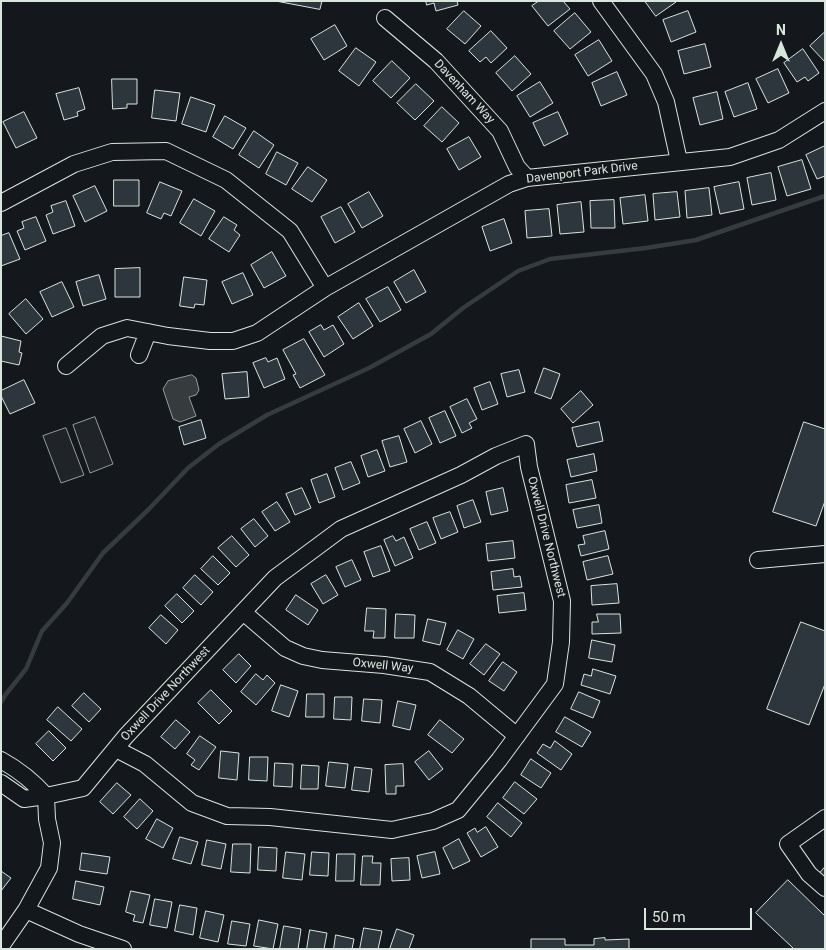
<!DOCTYPE html>
<html>
<head>
<meta charset="utf-8">
<style>
	body { margin:0 }
	#map { position:relative; width:826px; height:950px; overflow:hidden; background:#14181c; font-family:Roboto,sans-serif }
	canvas { display:block }
	.frame { position:absolute; inset:0; border:2px solid #d8e6dc; pointer-events:none }
	.north { position:absolute; left:756px; top:20px; width:50px; height:50px; -webkit-text-stroke:4px #14181c; paint-order:stroke; rotate:0deg; font-size:14px; font-weight:700; line-height:20px; text-align:center; color:#d8e6dc }
	.north::after { content:''; display:block; margin:auto; width:18px; height:22px; background:#d8e6dc; clip-path:polygon(50% 0,100% 100%,50% 72%,0 100%) }
	.scale { position:absolute; left:644px; top:908px; width:108px; height:22px; box-sizing:border-box; border:2px solid #d8e6dc; border-top:0; padding-left:6px; font-size:15px; line-height:18px; white-space:nowrap; color:#d8e6dc; -webkit-text-stroke:4px #14181c; paint-order:stroke }
</style>
</head>
<body>
<div id="map">
<canvas width="826" height="950"></canvas>
<div class="frame"></div>
<div class="north">N</div>
<div class="scale">50 m</div>
</div>
<script>
const c = document.querySelector('canvas').getContext('2d');
c.lineJoin = 'round';
function paint(path, color) {
  c.fillStyle = color;
  c.fill(path, 'evenodd');
}
function strokePath(path, color, width, dash) {
  c.strokeStyle = color;
  c.lineWidth = width;
  c.lineCap = dash ? 'butt' : 'round';
  c.setLineDash(dash || []);
  c.stroke(path);
}
function drawText(font, color, halo, rows, align = 'center') {
  c.font = font + ' Roboto,sans-serif';
  c.lineWidth = 4;
  c.setLineDash([]);
  c.textBaseline = 'middle';
  c.strokeStyle = halo;
  c.fillStyle = color;
  for (const [text, x, y, turn = 0] of rows) {
    c.save();
    c.translate(x, y);
    c.rotate((+turn || 0) * Math.PI / 180);
    c.textAlign = isNaN(turn) ? turn : align;
    if (halo) c.strokeText(text, 0, 0);
    c.fillText(text, 0, 0);
    c.restore();
  }
}
const green = new Path2D(`
	M95,417L113,464L90,473L73,425Z
	M66,428L84,475L61,483L43,436Z`);
const water = new Path2D(`
	M192,375L196,378L199,390L196,395L189,397L196,416L180,422L173,419L163,389L168,381Z`);
const stream = new Path2D(`
	M1,702L6,694L26,669L42,631L67,603L103,553L149,509L188,468L219,444L267,415L369,368L431,334L463,308L518,271L550,259L646,248L696,240L825,196`);
const building = new Path2D(`
	M276,1H322L320,9Z
	M426,1H457L458,5L436,11L434,3L427,5Z
	M539,1H563L570,9L548,26L532,6Z
	M645,1H676V2L656,16Z
	M464,11L481,26L465,44L447,29Z
	M688,11L696,32L671,42L663,20Z
	M575,13L591,32L570,49L554,31Z
	M335,25L347,46L324,60L311,39Z
	M491,31L507,48L491,63L486,57L480,62L469,51Z
	M825,32V62L810,46Z
	M599,40L612,61L588,76L575,55Z
	M705,44L711,67L684,74L678,51Z
	M356,48L376,62L359,86L339,71Z
	M803,49L819,73L808,81L805,77L797,82L784,63Z
	M515,56L531,74L512,91L496,73Z
	M392,61L410,78L391,98L373,81Z
	M778,69L789,93L768,103L756,79Z
	M617,72L627,95L601,106L592,83Z
	M112,79H137V104H127V108L113,109Z
	M540,82L553,103L530,117L517,96Z
	M748,83L757,109L734,117L725,92Z
	M416,84L434,101L415,120L397,103Z
	M79,88L85,109L77,112L78,116L64,120L56,94Z
	M155,90L180,93L176,121L152,118Z
	M717,92L723,119L700,125L693,98Z
	M191,97L215,105L206,132L182,124Z
	M442,107L459,123L442,142L424,126Z
	M24,112L37,138L16,148L3,122Z
	M558,112L568,134L544,146L533,123Z
	M225,116L246,128L233,149L213,137Z
	M254,131L274,145L259,168L239,155Z
	M469,137L481,157L459,170L447,149Z
	M825,146V176L817,179L806,155Z
	M277,152L298,163L286,185L266,174Z
	M802,160L811,189L787,196L778,167Z
	M308,167L327,180L312,202L292,189Z
	M771,173L776,200L752,205L747,178Z
	M114,180H139V206H114Z
	M160,182L182,191L171,216L164,213L161,219L147,213Z
	M739,182L744,209L720,214L714,187Z
	M95,186L107,211L85,222L73,196Z
	M709,188L712,215L687,218L685,191Z
	M369,192L383,216L362,228L348,204Z
	M677,192L680,217L655,220L653,194Z
	M645,195L648,221L623,224L620,198Z
	M194,199L215,211L201,236L180,223Z
	M614,200L615,228H591L590,201Z
	M66,201L75,226L53,234L46,215L53,212L51,206Z
	M581,202L584,232L560,234L557,205Z
	M341,207L355,232L335,243L321,217Z
	M549,209L552,236L527,238L525,211Z
	M36,217L46,241L25,250L17,231L24,228L22,222Z
	M224,217L237,225L234,230L240,235L229,252L209,239Z
	M504,219L512,243L490,251L482,227Z
	M9,233L20,259L1,266V236Z
	M272,252L286,276L264,288L251,265Z
	M140,268V297H115V269Z
	M414,270L426,292L406,303L394,282Z
	M243,273L253,295L232,304L222,282Z
	M99,275L106,299L83,306L76,282Z
	M184,277L207,280L204,305L195,304L194,308L180,306Z
	M62,282L74,307L52,317L40,292Z
	M388,287L401,310L380,322L366,299Z
	M26,299L43,319L26,334L9,314Z
	M359,303L373,326L353,339L338,317Z
	M321,325L324,330L333,325L344,344L324,357L309,332Z
	M1,336L21,341L19,352L22,353L19,365L1,361Z
	M304,339L325,375L300,388L293,375L296,374L283,350Z
	M266,358L268,362L277,358L285,379L264,388L253,363Z
	M544,368L560,374L551,399L535,393Z
	M519,370L525,392L507,397L501,374Z
	M247,372L249,397L225,399L222,374Z
	M24,380L35,403L10,414L1,396V391Z
	M490,382L498,404L482,410L474,388Z
	M581,391L593,405L573,423L561,409Z
	M467,399L477,419L469,423L472,428L462,433L450,407Z
	M445,411L456,436L440,443L429,418Z
	M201,420L206,438L184,445L179,427Z
	M421,421L432,444L415,453L404,429Z
	M599,422L603,441L577,447L572,428Z
	M804,422L825,429V501L816,526L773,512Z
	M399,436L407,462L390,467L382,441Z
	M377,450L385,471L368,477L361,456Z
	M594,454L597,471L571,477L567,460Z
	M351,462L360,483L343,490L335,468Z
	M327,474L335,497L319,503L311,480Z
	M592,480L596,498L569,503L566,485Z
	M302,488L311,508L295,515L286,494Z
	M503,488L508,511L491,515L486,492Z
	M473,500L481,522L464,528L457,506Z
	M277,502L290,522L275,531L262,512Z
	M599,505L602,523L577,528L573,510Z
	M450,512L458,532L441,539L433,518Z
	M254,519L268,536L255,547L241,529Z
	M427,522L436,543L419,550L410,529Z
	M605,531L609,549L581,556L578,545L585,544L583,536Z
	M232,536L249,555L236,567L218,548Z
	M393,536L396,541L404,537L413,558L395,566L384,540Z
	M513,541L515,558L488,561L486,544Z
	M381,546L390,571L373,577L364,552Z
	M213,556L230,573L218,585L201,569Z
	M608,556L613,574L587,580L583,562Z
	M352,560L361,580L345,587L336,567Z
	M513,569L514,577L520,576L522,587L493,590L491,572Z
	M195,575L213,592L201,605L183,588Z
	M326,575L338,595L323,604L311,584Z
	M617,584L619,603L592,605L591,586Z
	M524,593L526,610L499,613L497,596Z
	M177,594L194,611L182,623L165,606Z
	M296,595L318,610L308,625L286,610Z
	M367,608L386,609L385,638H373L374,631H365Z
	M396,614L415,615L414,638H395Z
	M597,614H620L621,633L592,634V622H598Z
	M161,615L178,630L166,644L149,628Z
	M428,619L446,623L440,645L423,641Z
	M801,622L825,631V684L809,725L767,709Z
	M458,630L474,639L463,659L447,650Z
	M592,640L615,645L612,662L589,658Z
	M486,644L500,654L484,675L470,664Z
	M239,654L251,666L236,683L223,670Z
	M503,662L517,672L504,691L489,681Z
	M593,669L616,676L610,694L581,685L584,674L591,676Z
	M256,674L263,680L267,675L275,683L256,705L241,692Z
	M281,685L298,691L289,717L272,711Z
	M211,690L232,711L219,724L198,703Z
	M579,692L600,701L593,718L571,709Z
	M84,693L101,709L89,722L72,706Z
	M307,694H324V717H306Z
	M335,697H352L351,720L334,719Z
	M364,699L382,700L380,723L362,721Z
	M398,701L416,705L410,730L393,726Z
	M58,707L82,729L71,741L47,720Z
	M565,717L591,732L582,747L556,732Z
	M176,720L190,732L175,749L161,737Z
	M440,720L464,739L452,753L428,735Z
	M49,731L66,748L53,761L36,744Z
	M200,736L216,747L199,770L191,765L195,760L187,754Z
	M555,741L572,754L561,770L537,753L543,744L550,748Z
	M221,751L239,753L237,780L219,778Z
	M429,751L443,769L429,780L415,762Z
	M250,757H268L267,781L249,780Z
	M531,759L551,773L541,788L521,775Z
	M329,762L348,764L345,788L326,786Z
	M275,763L293,764L292,787L274,786Z
	M403,764L404,786H396V794H386L385,765Z
	M302,765L319,766L318,789H301Z
	M355,767L372,769L369,792L352,790Z
	M515,782L537,799L524,814L503,798Z
	M117,783L131,795L113,814L100,802Z
	M140,799L153,811L137,829L124,817Z
	M498,803L522,823L511,837L487,817Z
	M157,819L173,828L163,848L146,839Z
	M486,827L498,847L481,857L467,833L475,828L477,832Z
	M180,837L198,842L191,864L173,859Z
	M459,839L470,861L453,869L443,848Z
	M207,840L226,844L221,869L202,865Z
	M233,844H251L250,873L231,872Z
	M259,847L277,848L276,871L258,870Z
	M286,852L305,854L302,880L283,878Z
	M312,852L329,853L328,876L310,875Z
	M435,852L440,874L422,878L417,856Z
	M82,853L110,857L107,874L80,870Z
	M337,854H355L354,881H336Z
	M363,856H373L372,863H381L380,885H361Z
	M409,858L410,880L392,881L391,859Z
	M825,867V877L820,873Z
	M1,871L11,878L1,891Z
	M788,880L825,916V949H794L756,913Z
	M76,881L104,887L100,905L73,899Z
	M131,891L150,895L143,923L133,921L135,915L126,912Z
	M155,899L172,902L167,928L150,925Z
	M180,905L197,908L193,935L175,931Z
	M206,911L224,915L218,942L200,938Z
	M259,920L278,924L273,949L254,946Z
	M232,921L250,924L246,946L228,944Z
	M284,926L301,929L298,949H280Z
	M364,928L382,931L378,949H360Z
	M397,929L414,935L409,949H390Z
	M310,930L327,933L324,949H307Z
	M336,935L354,939L352,949H334Z
	M605,938V940L629,939V949H531V939H565V945H594V939Z`);
const minor = new Path2D(`
	M601,1L654,74L666,102L679,161
	M385,18L436,61L500,131L517,167L527,178
	M1,203L74,164L112,152L166,151L226,180L290,231L325,288
	M139,355L148,332
	M66,366L102,336L127,328L168,336L210,341H233L257,333L325,288L509,184L527,178L730,157L779,140L825,111
	M758,560L825,554
	M243,612L285,648L303,656L322,660L384,665L430,672L469,696L517,736
	M1,760C19,770 33,781 46,796
	M1,783L24,799L46,796L83,788L126,736L275,578L341,529L461,475L496,456L526,444L529,467L562,601L561,642L555,684L499,760L458,810L433,821L392,830L270,817L227,816L192,803L145,764L116,749
	M825,818L788,844L809,874L825,888
	M26,910L79,934L123,949
	M1,946L26,910L49,868L52,843L47,819L46,796`);
const streetNames = [
	["Davenham Way",464,92,47],
	["Davenport Park Drive",582,173,-7],
	["Oxwell Drive Northwest",546,537,76],
	["Oxwell Way",383,666,6],
	["Oxwell Drive Northwest",166,694,-47]
];
paint(green, '#202428');
strokePath(green, '#939e99', 1);
paint(water, '#363b3e');
strokePath(water, '#939e99', 1);
strokePath(stream, '#363b3e', 4.5);
paint(building, '#2c363c');
strokePath(building, '#d8e6dc', 1);
strokePath(minor, '#d8e6dc', 18);
strokePath(minor, '#14181c', 16);
drawText('12px', '#d8e6dc', '#14181c', streetNames);
</script>
</body>
</html>
